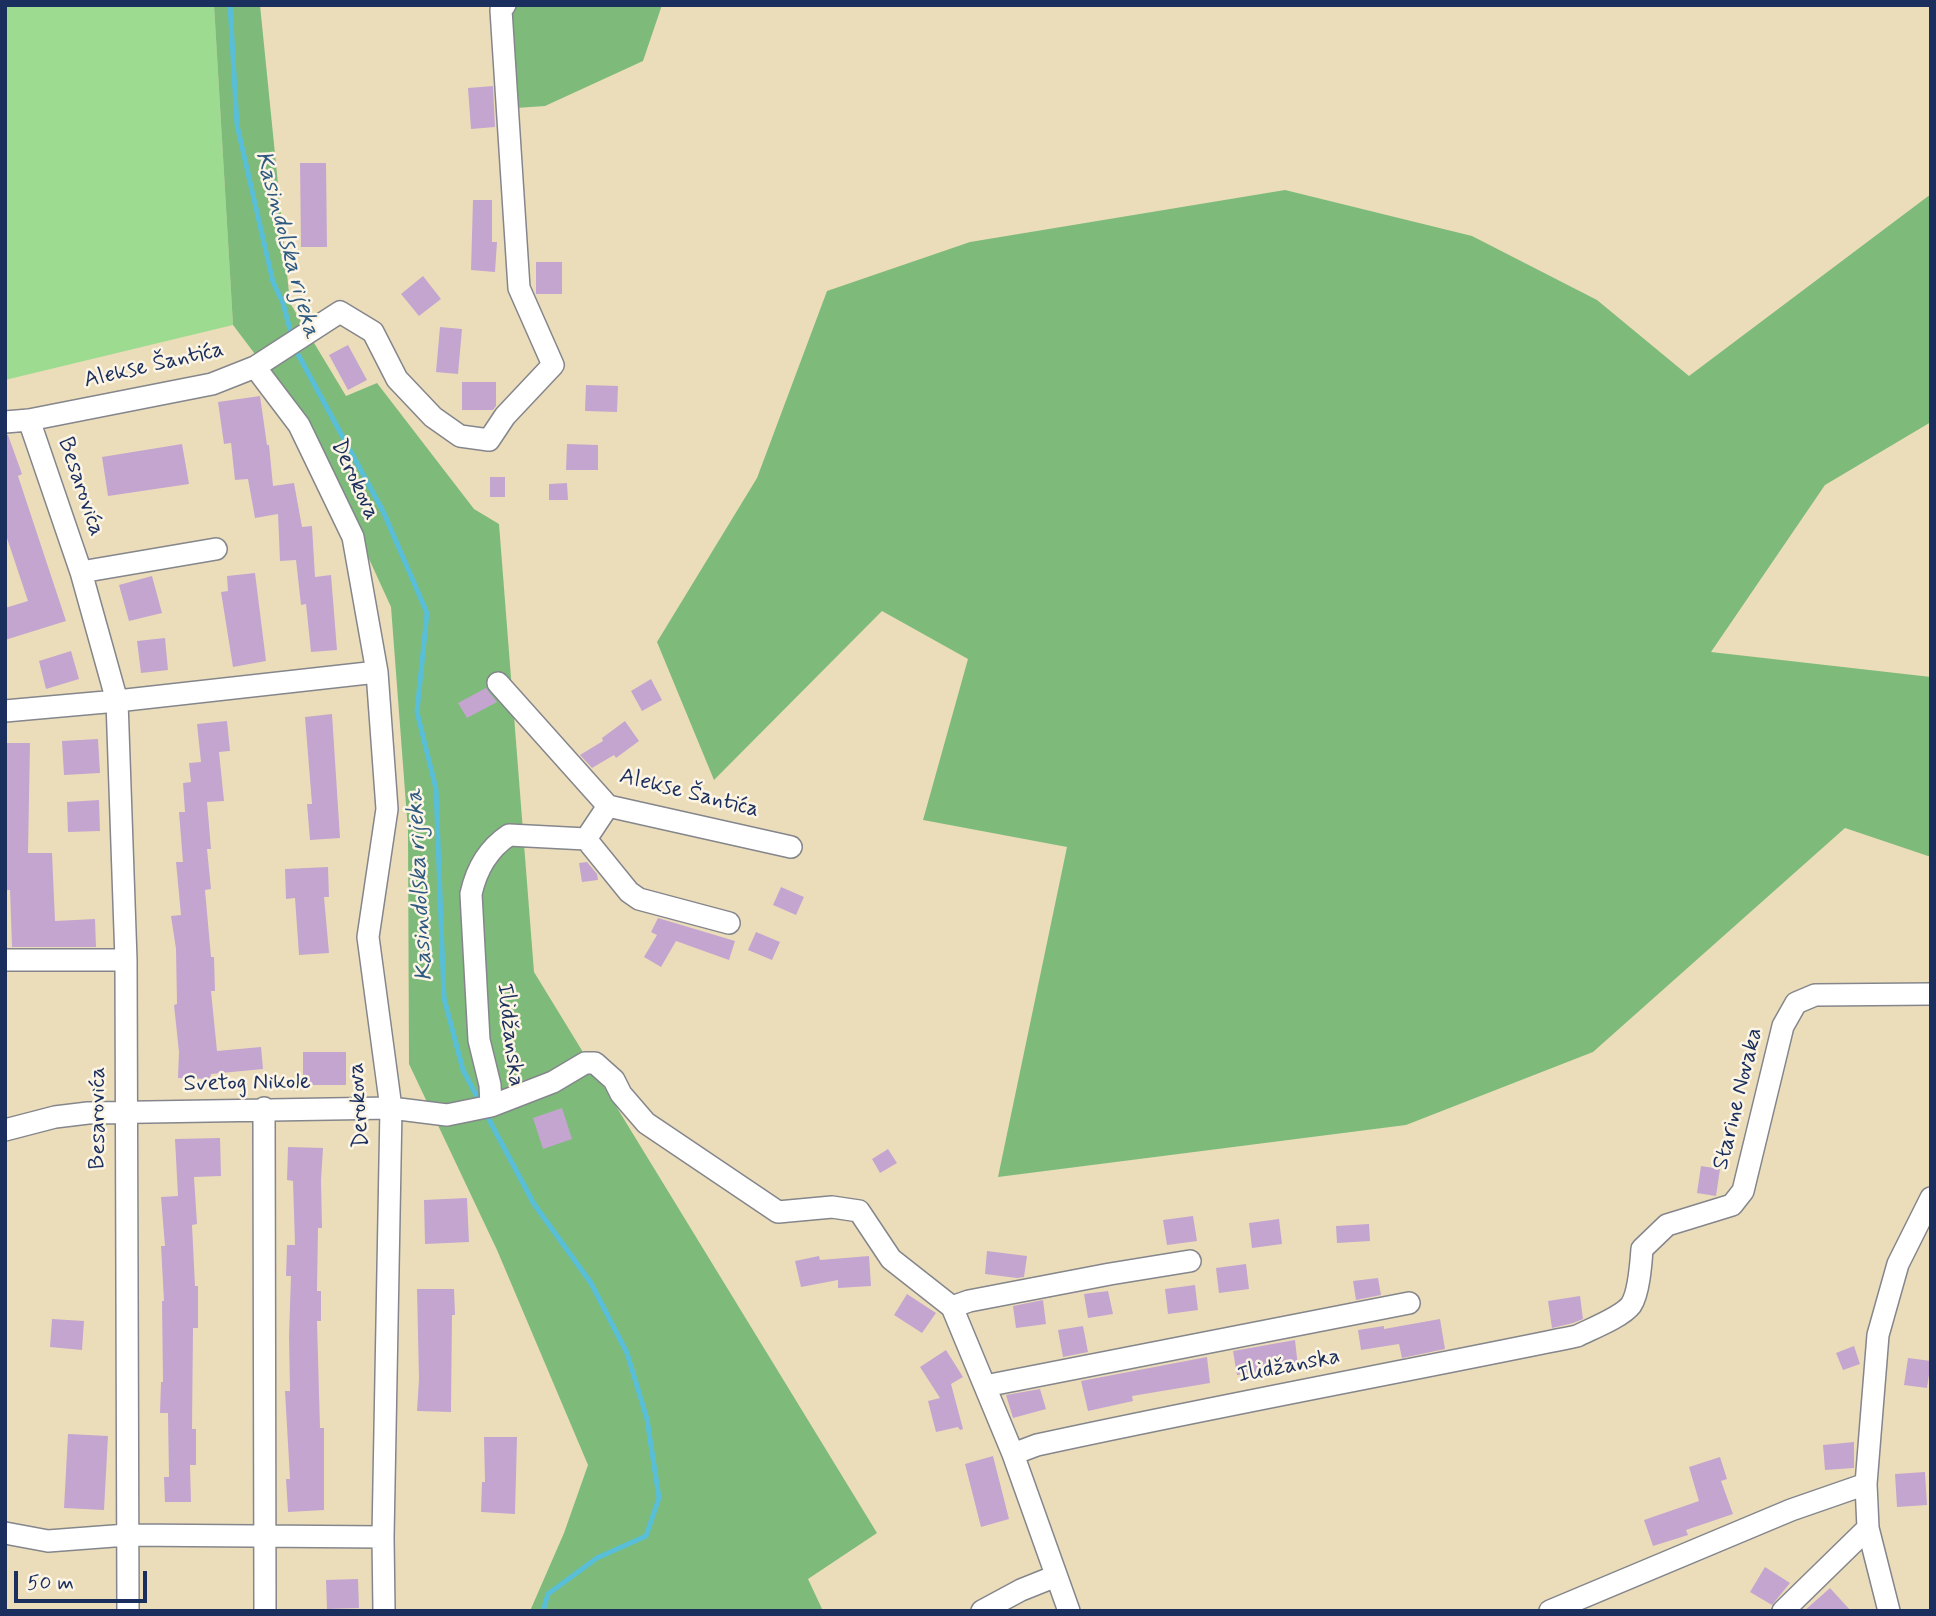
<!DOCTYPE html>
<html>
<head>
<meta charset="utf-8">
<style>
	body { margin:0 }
	#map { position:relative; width:1936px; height:1616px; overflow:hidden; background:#ecddba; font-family:Mynerve,sans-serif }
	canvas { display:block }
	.frame { position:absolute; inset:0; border:7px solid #1b2f5e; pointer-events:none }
	.scale { position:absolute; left:14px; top:1571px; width:133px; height:32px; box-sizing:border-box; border:4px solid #1b2f5e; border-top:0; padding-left:9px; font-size:21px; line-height:24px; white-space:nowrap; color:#1b2f5e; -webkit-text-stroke:5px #fcf5e5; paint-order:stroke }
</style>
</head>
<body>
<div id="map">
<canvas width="1936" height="1616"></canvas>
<div class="frame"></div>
<div class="scale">50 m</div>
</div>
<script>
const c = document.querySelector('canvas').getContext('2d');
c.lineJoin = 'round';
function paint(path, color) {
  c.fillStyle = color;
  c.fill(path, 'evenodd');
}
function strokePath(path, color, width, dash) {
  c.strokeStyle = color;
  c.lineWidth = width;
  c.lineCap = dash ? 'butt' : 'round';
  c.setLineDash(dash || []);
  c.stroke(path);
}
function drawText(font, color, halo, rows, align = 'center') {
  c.font = font + ' Mynerve,sans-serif';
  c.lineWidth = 5;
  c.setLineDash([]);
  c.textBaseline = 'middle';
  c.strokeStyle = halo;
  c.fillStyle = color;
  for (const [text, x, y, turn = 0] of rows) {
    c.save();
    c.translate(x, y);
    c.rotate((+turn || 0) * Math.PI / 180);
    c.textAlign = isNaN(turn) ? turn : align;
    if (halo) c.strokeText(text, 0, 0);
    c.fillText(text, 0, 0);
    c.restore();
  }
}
const green = new Path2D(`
	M5,5H214L233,325L5,380Z`);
const forest = new Path2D(`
	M214,5H260L290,303L346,396L377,383L474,509L499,524L534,972L877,1533L808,1579L823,1611H530L564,1533L588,1465L497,1250L409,1064L408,831L391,607L307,423L233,325Z
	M507,5H662L643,61L545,106L516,108Z
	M1285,190L1472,236L1597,300L1689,376L1931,194V422L1825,485L1711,652L1931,677V857L1845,828L1593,1052L1406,1125L998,1177L1067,847L923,820L968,659L882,611L714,780L657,642L757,478L827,291L970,242Z`);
const stream = new Path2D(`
	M230,5L237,125L273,282L283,303L292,337
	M294,347L383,511L427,613L417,712L436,789L444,998L463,1070L481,1104
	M485,1112L534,1204L591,1283L627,1353L647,1419L659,1498L646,1536L597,1558L548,1594L543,1611`);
const building = new Path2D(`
	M493,86L495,127L471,129L468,88Z
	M300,163H326L327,247H301Z
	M473,200H492V242H497L495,272L471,270Z
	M536,262H562V294H536Z
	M423,276L441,299L419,316L401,294Z
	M440,327L462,329L458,374L436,372Z
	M348,345L367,380L348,390L329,355Z
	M462,382H496V406L493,410H462Z
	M586,385L618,386L617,412L585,411Z
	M260,396L267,445H269L273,486L294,483L302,527L312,526L315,577L331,575L337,650L311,652L306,604L301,605L296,560L280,561L278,514L255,518L248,479L235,480L231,443L224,444L218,402Z
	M5,435H8L22,474L18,476L66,621L5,640V608L28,601L5,532Z
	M182,444L189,484L108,496L102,457Z
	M567,444L598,445V470H566Z
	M490,477H505V497H490Z
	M567,483L568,500H549V484Z
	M255,573L266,661L233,667L221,592L228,591L227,576Z
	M152,576L162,613L129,621L119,585Z
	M165,638L168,670L141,673L137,641Z
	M71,651L79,679L46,689L39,661Z
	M651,679L662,700L642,711L631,691Z
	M486,688L497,702L467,718L458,703Z
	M332,714L340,838L310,840L307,804H312L305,717Z
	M227,721L230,751L219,752L224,801L207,802L211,849H207L211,889L205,890L211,957H214L215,991H211L217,1051L261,1047L263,1069L211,1074L210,1079L178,1078L179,1052L174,1005L177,1004L176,949L171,916L181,915L176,862H183L179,812H185L183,783L191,782L189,763L201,762L197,724Z
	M625,721L639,741L616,758L614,755L592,768L580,755L603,741L602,738Z
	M98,739L100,773L64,775L62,741Z
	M7,743H30L28,853H52L55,921L95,919L96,947H12L10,890H5Z
	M99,800L100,831L68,832L67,802Z
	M587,862L597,874L598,880L582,882L579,863Z
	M328,867L329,897H324L329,953L299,955L295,898L286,899L285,869Z
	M781,887L804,897L796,915L773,905Z
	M658,918L735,941L729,960L676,941L661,967L644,957L657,935L651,932Z
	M756,932L780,942L772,960L748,950Z
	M303,1052H346V1085H303Z
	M562,1108L572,1139L543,1149L533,1118Z
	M220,1138L221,1176L194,1177L197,1224L192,1225L195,1286H198V1328H193L192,1429H196V1465H190L191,1502H165L164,1477H169L168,1413H160L161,1382H163L162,1301H164L161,1246H165L161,1197L178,1196L175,1139Z
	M288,1147L323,1148L321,1181L322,1228H318L317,1291H321V1321H317L320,1428H324V1510L288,1512L286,1479H290L285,1391H290L289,1336L291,1276H286L287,1245H295L293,1181L287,1180Z
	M888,1149L897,1163L880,1173L872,1159Z
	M1701,1166L1720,1169L1716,1196L1697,1193Z
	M467,1198L469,1242L425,1244L424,1200Z
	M1193,1216L1197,1241L1167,1245L1163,1220Z
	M1279,1219L1282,1244L1252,1248L1249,1223Z
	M1369,1224L1370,1241L1337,1243L1336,1226Z
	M987,1251L1027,1256L1024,1277L1017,1278L985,1274Z
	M819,1256L820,1260L869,1256L871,1286L838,1288V1280L801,1287L795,1261Z
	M1246,1264L1249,1289L1219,1293L1216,1268Z
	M1378,1278L1381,1295L1356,1300L1353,1281Z
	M1195,1285L1198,1310L1168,1314L1165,1289Z
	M417,1289H454L455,1315H452L451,1412L417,1411L419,1379Z
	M1108,1291L1113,1314L1088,1318L1084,1294Z
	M907,1294L936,1313L922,1333L894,1315Z
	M1580,1296L1583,1319L1573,1323L1552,1328L1548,1301Z
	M1043,1300L1046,1324L1016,1328L1013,1306Z
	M52,1319L84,1321L82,1350L50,1347Z
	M1440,1319L1445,1349L1402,1358L1399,1344L1361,1350L1358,1330L1384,1326V1329Z
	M1083,1326L1088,1352L1063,1357L1058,1330Z
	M1295,1340L1298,1367L1237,1375L1233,1351Z
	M1854,1346L1860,1364L1843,1370L1836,1353Z
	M946,1350L963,1377L951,1384L963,1429L960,1430L958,1427L936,1432L928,1401L940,1398L920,1367Z
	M1207,1357L1210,1383L1132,1396L1133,1401L1088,1411L1081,1381Z
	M1908,1358L1931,1361L1927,1388L1904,1385Z
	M1040,1389L1046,1409L1013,1418L1006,1395Z
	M68,1434L108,1436L104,1510L64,1508Z
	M484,1437H517L515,1514L481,1512L482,1482H485Z
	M1854,1442V1468L1825,1470L1823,1445Z
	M993,1456L1009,1519L981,1527L965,1464Z
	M1720,1457L1727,1479L1721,1481L1733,1514L1686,1530L1688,1535L1653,1546L1644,1520L1699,1501L1689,1467Z
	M1925,1472L1927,1505L1897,1507L1895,1474Z
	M1765,1567L1790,1583L1772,1605L1750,1592Z
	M358,1579L359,1608L327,1609L326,1580Z
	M1830,1588L1851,1611H1804Z`);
const minor = new Path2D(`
	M255,367L299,425L353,537L377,672L387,809L368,937L391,1108L383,1537L384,1611
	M29,420L81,572L117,701L126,960L128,1611
	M5,422L29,420L212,384L255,367L340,312L373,332L397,379L433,417L460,436L489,440L505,416L553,365L519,288L501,10L505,5
	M81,572L216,549
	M498,683L608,806L791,847
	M5,711L117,701L377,672
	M586,839L608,806
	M5,960H126
	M491,1106L490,1085L479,1040L471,894C476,871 488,849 509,835L586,839L629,892L639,899L729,923
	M264,1108L265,1611
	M5,1130L55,1117L88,1113L391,1108L447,1115L491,1106L553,1082L585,1063H595L614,1080L621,1094L646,1123L778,1212L832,1207L859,1211L891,1259L952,1307L1013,1454L1069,1611
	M952,1307L969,1301L1110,1274L1190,1261
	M985,1386L1409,1303
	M1013,1454L1037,1445C1216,1406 1397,1373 1577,1336C1591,1329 1622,1317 1631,1305C1639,1293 1641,1263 1642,1249L1667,1225L1732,1205L1743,1191L1783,1026L1796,1003L1815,995L1931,994
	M5,1533L48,1541L127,1535L383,1537
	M982,1611L1021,1590L1056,1576
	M1550,1611L1791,1510L1866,1484
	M1783,1611L1868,1528
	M1889,1611L1868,1528L1866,1484L1878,1335L1898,1264L1931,1198`);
const streetNames = [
	["Alekse Šantića",154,366,-13],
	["Derokova",354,480,65],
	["Besarovića",80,487,71],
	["Alekse Šantića",689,794,14],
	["Ilidžanska",509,1035,83],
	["Svetog Nikole",247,1084,-1],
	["Starine Novaka",1739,1099,-76],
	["Derokova",360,1105,-94],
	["Besarovića",99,1118,-90],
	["Ilidžanska",1289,1367,-11]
];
const waterNames = [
	["Kasindolska rijeka",286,245,75],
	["Kasindolska rijeka",421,885,-93]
];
paint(green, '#9ddb90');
paint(forest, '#7ebb7a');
strokePath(stream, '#59bed7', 5);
paint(building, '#c4a5d0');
strokePath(minor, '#84868c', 24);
strokePath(minor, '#fff', 21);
drawText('23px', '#1b2f5e', '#fcf5e5', streetNames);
drawText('italic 24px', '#2e5a82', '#fcf5e5', waterNames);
</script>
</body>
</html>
